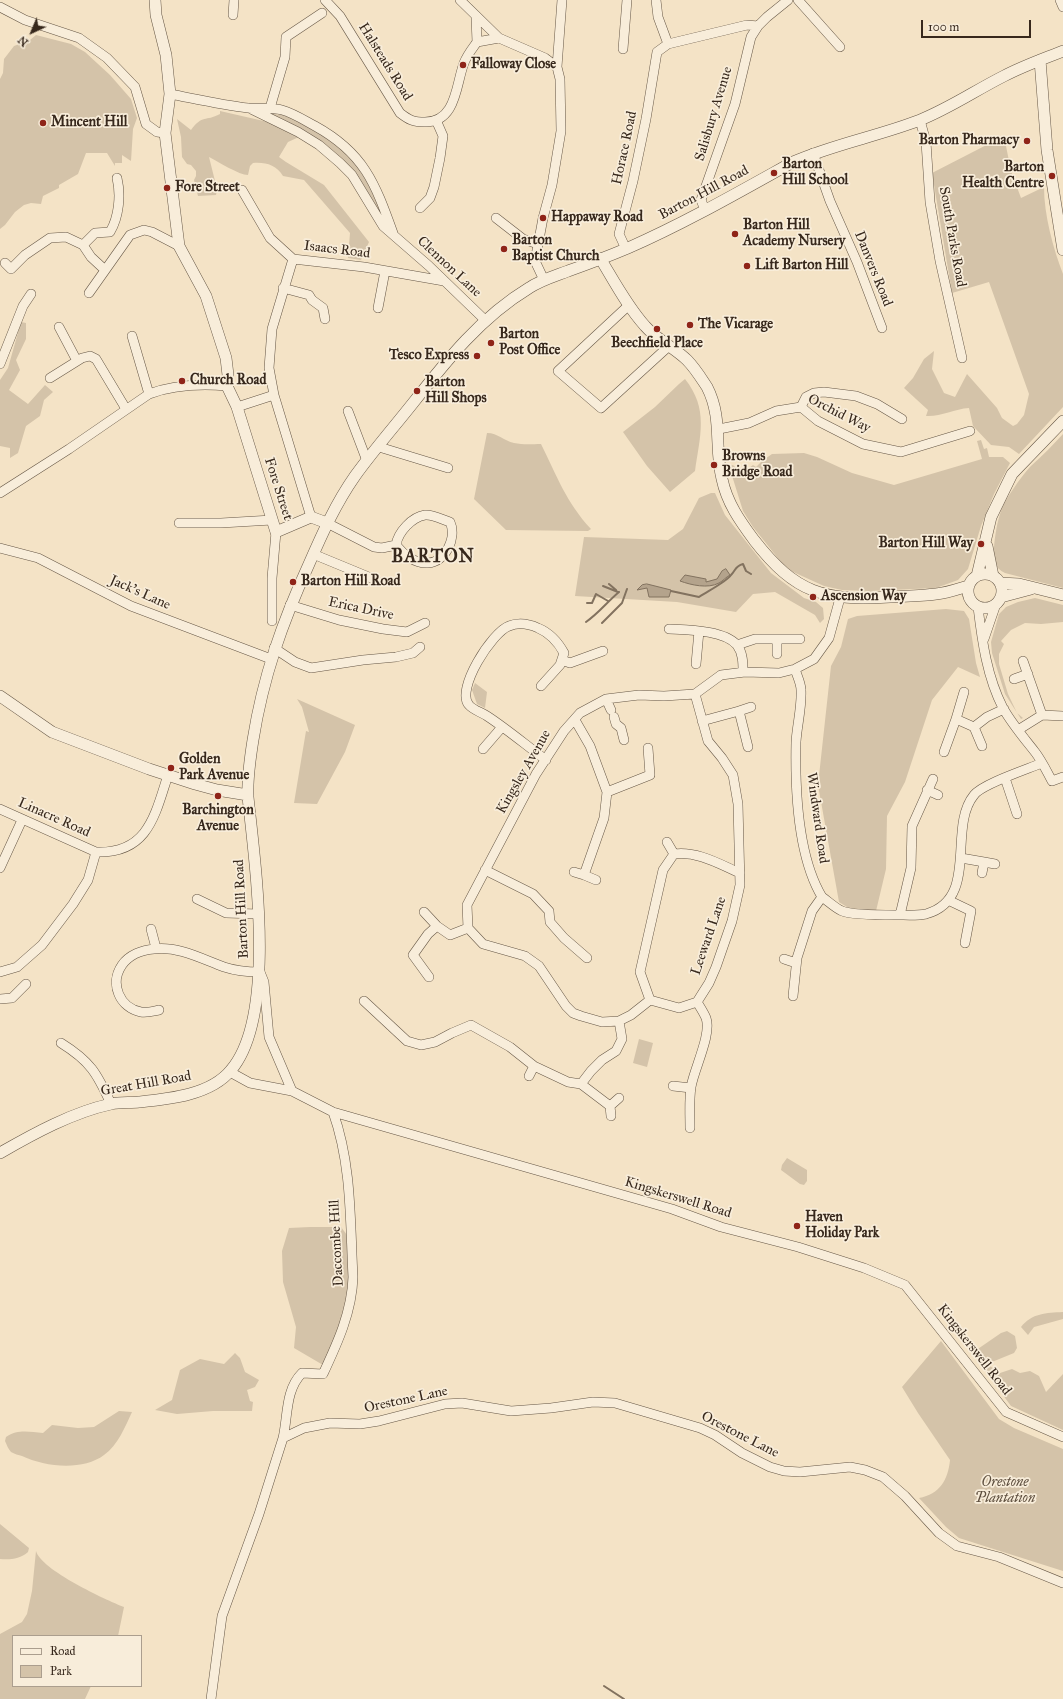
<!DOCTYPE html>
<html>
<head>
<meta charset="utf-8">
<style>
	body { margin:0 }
	#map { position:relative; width:1063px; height:1699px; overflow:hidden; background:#f4e3c6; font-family:"IM FELL Great Primer",serif }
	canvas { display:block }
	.legend { position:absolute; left:12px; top:1635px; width:130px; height:52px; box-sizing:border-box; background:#f8edda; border:1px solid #ab9e8e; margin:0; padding:5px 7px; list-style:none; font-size:12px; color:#37281c }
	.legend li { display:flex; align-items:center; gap:8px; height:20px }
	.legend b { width:20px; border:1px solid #ab9e8e }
	.north { position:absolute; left:12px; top:12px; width:40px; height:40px; -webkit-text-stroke:3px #f8edda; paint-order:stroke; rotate:224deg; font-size:11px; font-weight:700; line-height:16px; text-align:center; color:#37281c }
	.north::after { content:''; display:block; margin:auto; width:14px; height:18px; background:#37281c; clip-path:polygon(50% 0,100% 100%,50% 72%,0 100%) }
	.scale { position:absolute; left:921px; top:20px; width:110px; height:18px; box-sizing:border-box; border:2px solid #37281c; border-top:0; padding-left:5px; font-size:12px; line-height:14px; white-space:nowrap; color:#37281c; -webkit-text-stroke:3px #f8edda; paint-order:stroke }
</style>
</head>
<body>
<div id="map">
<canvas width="1063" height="1699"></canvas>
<ul class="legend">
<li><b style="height:5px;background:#f8edda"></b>Road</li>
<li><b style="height:11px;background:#d4c3a9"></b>Park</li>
</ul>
<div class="north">N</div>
<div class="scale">100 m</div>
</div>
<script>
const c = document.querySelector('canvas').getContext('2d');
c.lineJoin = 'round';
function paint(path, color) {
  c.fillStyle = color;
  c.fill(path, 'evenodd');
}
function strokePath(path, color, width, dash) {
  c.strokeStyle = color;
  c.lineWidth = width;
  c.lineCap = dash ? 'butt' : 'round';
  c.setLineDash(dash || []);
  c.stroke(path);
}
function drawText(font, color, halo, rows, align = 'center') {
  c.font = font + ' "IM FELL Great Primer",serif';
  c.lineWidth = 3.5;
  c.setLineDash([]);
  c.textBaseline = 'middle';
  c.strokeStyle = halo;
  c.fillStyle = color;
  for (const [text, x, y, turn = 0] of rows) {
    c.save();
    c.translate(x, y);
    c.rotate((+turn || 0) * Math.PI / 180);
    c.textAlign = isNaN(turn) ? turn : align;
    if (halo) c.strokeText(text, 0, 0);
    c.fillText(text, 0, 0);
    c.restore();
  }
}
const green = new Path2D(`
	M36,35L71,44L85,52L110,75L131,99L137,118L133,129L131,161L122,155V163H115V166L107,153H86L78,174L59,185V188L43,196L41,204L31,203L24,205L15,212L5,225L0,229V79L3,73L4,59L14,46L30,40Z
	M249,108L282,110L354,155L393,234L352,175L319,145Z
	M220,111L268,122L299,137L288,142L279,157L286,162L324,185L369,242L361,260L348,258L350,233L304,180L283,176C276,165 266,162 253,163L250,166L248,175C239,175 219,162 209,157L217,189L216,195L198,196L194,180L196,176V171L191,165L187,164L182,157L181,137L177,119L191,130C203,114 205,122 220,114Z
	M1004,136L1011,171L1021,198L1044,187C1044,215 1053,248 1063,274V407L1019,454L1009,447L991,445L973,426L969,408C954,409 940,417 926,416L928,410L904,388L913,378L924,359L934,351L932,369L944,393L955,397L967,374L997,408L1002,418L1013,426L1017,424L1024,415L1029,394L989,282L952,293L932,173Z
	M21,322L26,323V339L16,360L20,370L9,390L28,404L45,385L53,392L44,400L40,416L26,426L18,453L10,458V448L0,446V380L8,368Z
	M685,379C709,409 700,436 695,471L670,492L647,466L623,432L655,407L679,384Z
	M487,433C498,433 504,441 514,443C523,445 533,444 541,444C557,476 566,502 591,529L588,531L506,530L474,499Z
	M1063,434V588L1005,573C994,568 993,558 994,547C995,536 997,522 1001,511C1005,499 1023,474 1032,465C1043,455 1053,445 1063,434Z
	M981,440L984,449L987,448L989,457H1003L1010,463L994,494L981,526L968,569L958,580L936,588L869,591L842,590L824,586L791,571L781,562L753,527L743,511L729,466L733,465L739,471H745L753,465L756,467L762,461L772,454L804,453L817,457L852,473L894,485L982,459L977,441Z
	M711,493H715L725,515L771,573L804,598L816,602L823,608L824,619L820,623L815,615L775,592L753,594L736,612L677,602L575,596L584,537L668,540L683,529L699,498Z
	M1035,598L1063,605V622L1041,624L1025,623L1011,630L1001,641L1004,644L999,654V664L1008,694L1017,713L1023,718L1021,719L1005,694L992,653L991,642L999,614L1006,607L1018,602Z
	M946,609L964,611L969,619L976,663L980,677L958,667L932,700L905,782L887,816L886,869L876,911L850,909L839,902L818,785L831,666L841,647L848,619L857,616Z
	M475,683L487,692L485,708L477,704L472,690Z
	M297,699L355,725L345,752L317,804L294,803L306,731L309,732L302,707Z
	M639,1039L653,1043L647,1067L633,1063Z
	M787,1158L807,1170V1181L804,1185L800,1184L781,1170L782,1165Z
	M310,1227H341L347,1235L350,1288L342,1322L323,1365L294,1348L296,1327L283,1282L282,1251L289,1228Z
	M1063,1312V1319L1034,1327L1028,1335L1021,1327C1032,1313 1046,1313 1063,1312Z
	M1007,1331L1015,1336L1017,1348L1014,1353L987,1364L1000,1373L1012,1369L1020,1373L1030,1371L1039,1376L1046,1392L1063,1374V1430L1011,1406L972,1353L1001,1333Z
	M941,1341L999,1419L1014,1428L1063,1449V1571L959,1538L946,1527L919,1498C940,1494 948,1480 950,1460L918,1413L902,1387Z
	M235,1353L240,1358L245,1372L259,1380L255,1387L247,1390L250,1401L253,1402L252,1411H213L177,1414L155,1410L172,1400L180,1370L200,1359L224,1364Z
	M119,1411L132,1412C125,1427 118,1445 104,1455C83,1471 45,1467 22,1456C19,1455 14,1454 11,1452C8,1449 7,1445 5,1441L6,1437C18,1429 29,1432 43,1433L52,1425L78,1428L94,1427Z
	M0,1524L29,1548L28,1552C20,1559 10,1560 0,1559Z
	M36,1551C41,1570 106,1600 124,1607L118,1636H13V1686H91L85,1699H0V1634L22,1622L27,1614L32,1591Z`);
const water = new Path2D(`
	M726,569L730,575C726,577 723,581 719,583C708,589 691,585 680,581L685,575L706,579V582L717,579L722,571Z
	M647,584L671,590L669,597H649L647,588L637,590L642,585Z`);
const stream = new Path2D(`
	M609,584L616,590
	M603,586L618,592
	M671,591L699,597C708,591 726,582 731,575C736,570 735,566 743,564L746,571L751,574
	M587,603H592L596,594L608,601
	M586,622C599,613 607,602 619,592
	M602,623L622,603L627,589
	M604,1686L624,1699`);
const minor = new Path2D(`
	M325,0L340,16L400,113C409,120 413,122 425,122C457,122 456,83 464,63C467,55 472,49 477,42
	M460,0L499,38L545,58L557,67
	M656,0L658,17L668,44
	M798,0L840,47
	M1060,0L1063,7
	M0,7L25,20L79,38L107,58L135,87L146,124L157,132L165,133
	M233,15L234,0
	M476,17L477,42L499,38
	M623,49L627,0
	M170,94C196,99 222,105 248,108C260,109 271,107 282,110C293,113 304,120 315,126C364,153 375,183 393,233
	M249,108L298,132L319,145L340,163L352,175L383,226L429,266L485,320
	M270,108L285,57L286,37L322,13
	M920,120L926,142L930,202L940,261L962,358
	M813,153L830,201L857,262L882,328
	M242,190L270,238L293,259
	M420,208L430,198L434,187L440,158L443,136L436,120
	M705,210L701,200L735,104L751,37L758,26L767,17L788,0
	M496,218L523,239L538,244
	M83,245L95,233L110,232C119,217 121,195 117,178
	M626,249L619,234L633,181L646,119L657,52L668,44L747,25L758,26
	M5,263L11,269L25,255L50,238L66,237L83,245L91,257L105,270
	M544,280L535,261L543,218L552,185L561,131L560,79L557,67L562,0
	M283,288L309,295L312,300L323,308L325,319
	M89,293L130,235L144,230L152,232L179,246
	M629,305L558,371L601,408L669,346
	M378,308L385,271
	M59,327L77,361
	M132,336L149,394
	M0,364L23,306L31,294
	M50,378L82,358L90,356L96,359L126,409
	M237,407L274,395
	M801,407L806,397L814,393L824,392L856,396L877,404L902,419
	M348,411L367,461
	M719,429L749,423L776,411L801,407L818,421L863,444L901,452L970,431
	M379,447L448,468
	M0,493L69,449L149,394C173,385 202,384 227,386
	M311,517L274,395L269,368L272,329L293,259L364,267L444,281
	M179,523H221L272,520
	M327,523L374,547L382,548L396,545C403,554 415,564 428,563C446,562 457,537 450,522C443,520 433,514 425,515C412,517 398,532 396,545
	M0,548L38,558L131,606L271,659
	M313,554L376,580
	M290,605L339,620L383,629L407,632L425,623
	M978,607C982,641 987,677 1003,708C1012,724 1024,738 1035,752C1042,761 1047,772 1052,781L1063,777
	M272,621V578L276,532
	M669,629C688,630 724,630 737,645C743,653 743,663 743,672
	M984,639L996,604
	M737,645L755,639H800
	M274,648L295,662L311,668L363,660L396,657L413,653L420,647
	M777,654V639
	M562,660L570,663L603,651
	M1023,661L1042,715
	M696,664L699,631
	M1014,679L1028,674
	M541,686L560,665L564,653C558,642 550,633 538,628C529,624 519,622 509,626C492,632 455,690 469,705C473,710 481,712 487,716C507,729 527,746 546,760
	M695,694L721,675L745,672L779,673L795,669L814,659L829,638L840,598
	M606,699L611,710
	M739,711L751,707
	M614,717L616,724L621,728L624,740
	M956,719L964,692
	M702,721L739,711L748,747
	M974,727L982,746
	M1018,730L1042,715L1063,716
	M483,749L502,727
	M944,752L956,719L974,727L987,717L1004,709
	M1005,778L1017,814
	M927,790L938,795
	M607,792L650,775L648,748
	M0,809L96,852
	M667,842L674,854
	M961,858L984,862L982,873
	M984,862L995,864
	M0,868L22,820
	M485,870L533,894L549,911L550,922L564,938L587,958
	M574,872L584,875L604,818L607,792L590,746L575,720
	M584,875L596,880
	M822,897C828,901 835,908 842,911C851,915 885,915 896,915C906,915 917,916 926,914C980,899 947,828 974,795C982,784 1028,769 1042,763
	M197,899L226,913L258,914
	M948,900L971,911L965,943
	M424,912L437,926L450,935L468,928
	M900,915L911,868L912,826L933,779
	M151,929L156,948
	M784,959L796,963
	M0,972L17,967L42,945L73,904L88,880L96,852C148,854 155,815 168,775
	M429,977L413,955L428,934L437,926
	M793,996L797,958L812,911L822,897C798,857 795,788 796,742C797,725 802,707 801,690C801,683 797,676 795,669
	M0,999L12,998L26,984
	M650,1000L631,1015L619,1021L602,1022L581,1016L573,1013L566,1006L539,966L525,956L483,944L468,928L467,905L536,774L564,731L580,713L606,699L639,695L664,696L695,694
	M650,1000L679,1008L697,1002L709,983L716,967L732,921L740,885L738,804L733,775L722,758L708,741L695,694
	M650,1000L640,972L663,870L674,854C698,851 719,864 740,873
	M364,1001L407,1041L421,1045L435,1042L452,1033L471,1025L510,1047L534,1066L568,1082L581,1084L591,1071L602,1060L616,1051L622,1039L619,1021
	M159,1010C154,1011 147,1013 141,1012C120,1008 109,984 122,965C129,955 142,950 154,949C179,946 202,959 224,967C236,971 248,972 260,972L264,982L269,1037L292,1091
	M61,1043C90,1061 97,1073 111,1104
	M230,1072L250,1083L292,1091L333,1112L672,1209L721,1227L798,1247L864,1268L905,1285L1006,1412L1063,1437
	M529,1076L534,1066
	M581,1084L610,1106L611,1116
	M673,1086L691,1088
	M610,1106L619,1098
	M690,1128C690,1115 689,1100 691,1087C694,1069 712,1034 706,1018C704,1013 700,1007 697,1002
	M283,1438C288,1417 285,1390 302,1373L323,1374C337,1344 352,1312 353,1277C350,1222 352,1165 333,1112
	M211,1699L222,1616L259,1514L283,1438L304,1428L330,1423L360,1424L379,1421L445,1404L462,1403L511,1411L551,1408L593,1402L615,1403L700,1428L715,1435L742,1453L770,1467L784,1471L800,1472L850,1467L865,1470L883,1477L905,1496L939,1533L957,1546L999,1557L1063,1583`);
const tertiary = new Path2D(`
	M155,0L156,15L166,55L170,94L165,133L179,246L206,296L226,358L228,375L227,386L237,407L276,532L311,517L327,523
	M1040,60L1047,150L1063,250
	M600,258C614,281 627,306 645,326C657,340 675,348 687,360C695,368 701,378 707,387C723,418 714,447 722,479C727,503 740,521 754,540C796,594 824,601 890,597C905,596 921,596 936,594C947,593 958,589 968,586
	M987,546L993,576
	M968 591a17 17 0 1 1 34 0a17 17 0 1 1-34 0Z
	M977,576L991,517L1012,474L1063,421
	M1000,583L1019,584L1063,595
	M1001,597L1031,589
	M0,696L52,732L149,769L195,784L217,790L248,795
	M0,1153C33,1134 73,1112 111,1104C120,1102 130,1103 139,1102C169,1099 211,1095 231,1070C277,1016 255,865 248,797C247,778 250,759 253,740C263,677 282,623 309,564C322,534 336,503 355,476C373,451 394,427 413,403C447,360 481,317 529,288C541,280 555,276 568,271C588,264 609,256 628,248C685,223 739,192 793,162C834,144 879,136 920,120C950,108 976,90 1004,76C1023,66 1043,59 1063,51`);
const markers = [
	[463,65,4,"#8f2418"],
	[43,123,4,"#8f2418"],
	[1027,141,4,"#8f2418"],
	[774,173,4,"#8f2418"],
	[1052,176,4,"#8f2418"],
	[167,188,4,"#8f2418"],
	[543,218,4,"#8f2418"],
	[735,234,4,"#8f2418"],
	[504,249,4,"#8f2418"],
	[747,266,4,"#8f2418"],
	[690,325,4,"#8f2418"],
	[657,329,4,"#8f2418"],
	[491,343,4,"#8f2418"],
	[477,356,4,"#8f2418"],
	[182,381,4,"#8f2418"],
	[417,391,4,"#8f2418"],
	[714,465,4,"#8f2418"],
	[981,544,4,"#8f2418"],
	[293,582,4,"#8f2418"],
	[813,597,4,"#8f2418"],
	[171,768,4,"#8f2418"],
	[218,796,4,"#8f2418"],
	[797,1226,4,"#8f2418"]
];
const streetNames = [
	["Halsteads Road",385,62,58],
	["Salisbury Avenue",714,114,-73],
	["Horace Road",625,148,-78],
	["Barton Hill Road",704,193,-28],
	["South Parks Road",952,237,80],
	["Isaacs Road",337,250,7],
	["Clennon Lane",449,267,43],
	["Danvers Road",873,269,68],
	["Orchid Way",839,414,27],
	["Fore Street",278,489,72],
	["Jack's Lane",140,593,24],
	["Erica Drive",361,609,12],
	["Kingsley Avenue",524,772,-60],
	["Linacre Road",54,818,24],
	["Windward Road",817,818,82],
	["Barton Hill Road",242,909,-93],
	["Leeward Lane",709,936,-71],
	["Great Hill Road",146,1084,-10],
	["Kingskerswell Road",678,1198,17],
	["Daccombe Hill",337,1243,-93],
	["Kingskerswell Road",974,1350,52],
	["Orestone Lane",406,1400,-12],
	["Orestone Lane",740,1435,27]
];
const poiNames = [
	["Falloway Close",471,65],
	["Mincent Hill",51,123],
	["Barton Pharmacy",1019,141,"right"],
	["Barton",782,165],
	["Hill School",782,181],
	["Barton",1044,168,"right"],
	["Health Centre",1044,184,"right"],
	["Fore Street",175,188],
	["Happaway Road",551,218],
	["Barton Hill",743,226],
	["Academy Nursery",743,242],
	["Barton",512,241],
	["Baptist Church",512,257],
	["Lift Barton Hill",755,266],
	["The Vicarage",698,325],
	["Barton",499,335],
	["Post Office",499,351],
	["Beechfield Place",657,344,"center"],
	["Tesco Express",469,356,"right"],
	["Church Road",190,381],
	["Barton",425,383],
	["Hill Shops",425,399],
	["Browns",722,457],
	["Bridge Road",722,473],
	["Barton Hill Way",973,544,"right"],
	["Barton Hill Road",301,582],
	["Ascension Way",821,597],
	["Golden",179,760],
	["Park Avenue",179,776],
	["Barchington",218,811,"center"],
	["Avenue",218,827,"center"],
	["Haven",805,1218],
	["Holiday Park",805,1234]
];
const parkNames = [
	["Orestone",1005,1483],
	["Plantation",1005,1499]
];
const districtNames = [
	["BARTON",433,558]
];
paint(green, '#d4c3a9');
paint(water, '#b4a38c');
strokePath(water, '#82725f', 1);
strokePath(stream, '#82725f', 2);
strokePath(minor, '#665746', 10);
strokePath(tertiary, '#665746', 12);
strokePath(minor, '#f8edda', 9);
strokePath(tertiary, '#f8edda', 11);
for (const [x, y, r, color] of markers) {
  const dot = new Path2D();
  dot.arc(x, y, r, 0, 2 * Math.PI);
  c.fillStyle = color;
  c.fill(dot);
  strokePath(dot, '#f8edda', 1.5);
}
drawText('14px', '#37281c', '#f8edda', streetNames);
drawText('bold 14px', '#37281c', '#f8edda', poiNames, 'left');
drawText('italic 14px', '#5e4f3f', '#f8edda', parkNames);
c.letterSpacing = '1px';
drawText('bold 18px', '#37281c', '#f8edda', districtNames);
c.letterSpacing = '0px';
</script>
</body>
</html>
